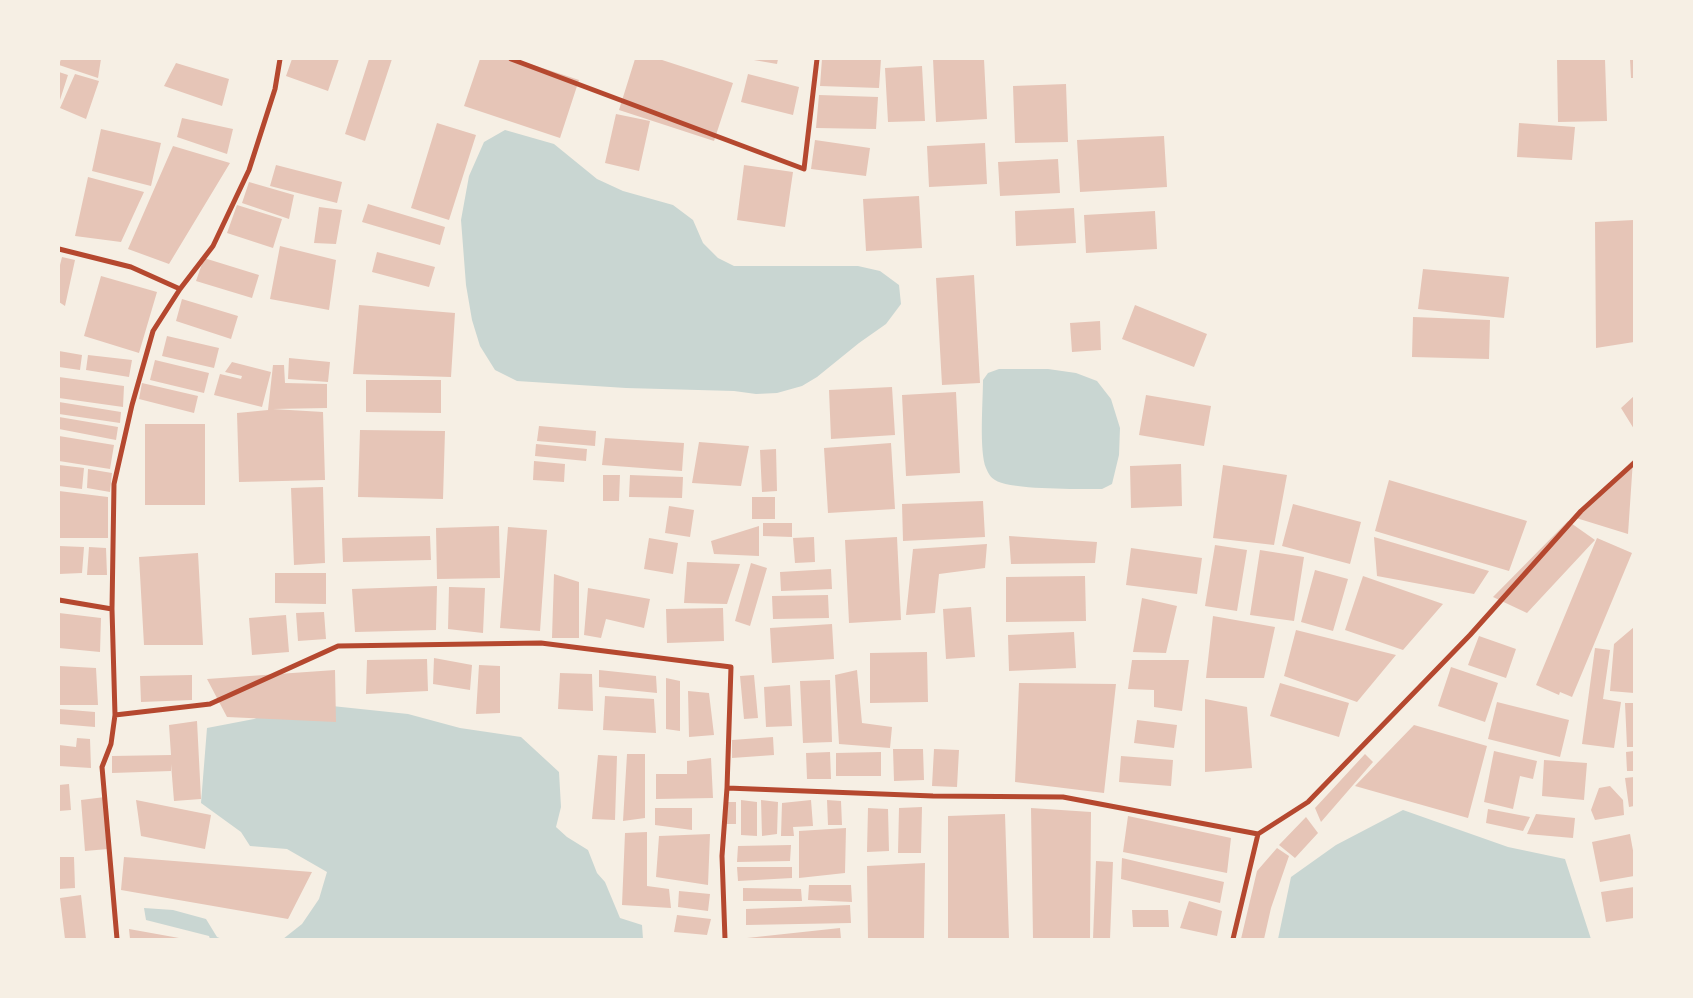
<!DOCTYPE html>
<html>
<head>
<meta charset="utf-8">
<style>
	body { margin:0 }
	#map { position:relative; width:1693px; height:998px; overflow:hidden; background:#f6efe4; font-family:"Work Sans",sans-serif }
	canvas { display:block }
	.frame { position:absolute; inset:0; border:60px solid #f6efe4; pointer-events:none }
</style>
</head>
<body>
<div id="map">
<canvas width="1693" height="998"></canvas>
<div class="frame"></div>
</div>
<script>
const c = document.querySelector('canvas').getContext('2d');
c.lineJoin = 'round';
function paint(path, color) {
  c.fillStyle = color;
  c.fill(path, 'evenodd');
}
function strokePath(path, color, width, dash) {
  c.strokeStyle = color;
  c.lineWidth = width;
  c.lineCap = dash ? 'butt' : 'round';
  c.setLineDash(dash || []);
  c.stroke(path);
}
const water = new Path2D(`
	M505,130L554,144L597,179L623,191L673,205L693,220L703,243L718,258L734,266H858L880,271L899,285L901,304L886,324L859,343L817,377L802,386L777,393L756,394L734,391L626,388L517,381L495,370L480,346L472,320L466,285L461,220L469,176L484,142Z
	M999,369H1048L1076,373L1097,381L1111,399L1120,428L1119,455L1112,484L1102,489C1082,489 1009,490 995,480C991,478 988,473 986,468C979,451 983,401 983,380L988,373Z
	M294,702L408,714L460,728L521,737L559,772L561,807L556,827L567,837L588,850L597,873L605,882L620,918L642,925L643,939H283L302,924L319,899L327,872L287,849L250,846L241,832L201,803L207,728L254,719Z
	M1403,810L1508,847L1565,859L1591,939H1278L1291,877L1336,845Z
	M144,908L173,910L206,919L217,937L222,939H210L209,936L146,920Z`);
const building = new Path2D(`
	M61,59H101L98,78L59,65Z
	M292,59H339L328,91L286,76Z
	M369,59H392L365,141L345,134Z
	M480,59H515L579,80L560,138L464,106Z
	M635,59H659L733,83L714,141L619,110Z
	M748,59H778L777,64Z
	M822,59H881L879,88L820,86Z
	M933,59H984L987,119L936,122Z
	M1557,59H1605L1607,121L1558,122Z
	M1630,59H1634V78H1631Z
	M176,63L229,79L222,106L164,86Z
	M922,66L925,121L888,122L885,68Z
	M59,72L68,75L59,103Z
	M75,74L99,81L86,119L60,108Z
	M748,74L799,87L793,115L741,102Z
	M1066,84L1068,142L1015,143L1013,86Z
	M819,95L878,97L876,129L816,128Z
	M616,114L650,121L639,171L605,163Z
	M182,118L233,129L227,154L177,137Z
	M437,123L476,135L449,220L411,208Z
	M1519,123L1575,127L1572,160L1517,157Z
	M101,129L161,143L151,186L92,171Z
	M1164,136L1167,187L1080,192L1077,140Z
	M815,140L870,148L866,176L811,169Z
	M985,143L987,184L929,187L927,146Z
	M173,146L230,163L169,264L128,249Z
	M1058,159L1060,193L1000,196L998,162Z
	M276,165L342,182L337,203L270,186Z
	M744,165L793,172L785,227L737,220Z
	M88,177L144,192L121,242L75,236Z
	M249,182L294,195L289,219L242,203Z
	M919,196L922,248L866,251L863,199Z
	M368,204L445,227L440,245L362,222Z
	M237,205L282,219L273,248L227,233Z
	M319,207L342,210L336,244L314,243Z
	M1074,208L1076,243L1016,246L1015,211Z
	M1155,211L1157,249L1086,253L1084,215Z
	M1634,220V342L1596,348L1595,222Z
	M280,246L336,260L329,310L270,299Z
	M377,252L435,267L429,287L372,272Z
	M62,257L75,260L65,306L59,302V269Z
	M204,258L259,275L252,298L196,281Z
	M1423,269L1509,277L1504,318L1418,309Z
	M974,275L980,383L942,385L936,278Z
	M101,276L157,292L139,353L84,336Z
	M182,299L238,316L231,339L176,321Z
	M359,305L455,313L451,377L353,374Z
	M1135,305L1207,334L1194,367L1122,339Z
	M1413,317L1490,320L1489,359L1412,357Z
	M1100,321L1101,350L1072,352L1070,323Z
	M167,336L219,348L214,368L162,356Z
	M59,351L82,355L80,370L59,367Z
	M88,355L132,360L129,377L86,370Z
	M289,358L330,362L328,382L288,379Z
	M155,360L209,373L204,393L150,380Z
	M232,362L271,372L262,407L214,395L220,374L241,379L242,376L225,372Z
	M273,365H284L285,383L327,384V408L273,409L323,412L325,480L239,482L237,413L268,410Z
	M59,377L124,386L123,407L59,398Z
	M366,380H441V413L366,412Z
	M142,383L198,396L194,413L139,399Z
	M892,387L895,435L831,439L829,390Z
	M956,392L960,473L906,476L902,395Z
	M1146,395L1211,406L1204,446L1139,435Z
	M1634,396V429L1621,408Z
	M59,402L121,412L120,423L59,414Z
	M59,417L118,427L116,440L59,429Z
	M145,424H205V505H145Z
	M539,426L596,431L595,446L537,441Z
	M360,430L445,431L443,499L358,497Z
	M59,436L114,445L110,469L59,461Z
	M605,438L684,443L682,471L602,465Z
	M699,442L749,446L741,486L692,483Z
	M891,443L895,509L828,513L824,448Z
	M536,444L587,449L586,461L535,456Z
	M776,449L777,491L762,492L760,450Z
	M1633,460L1628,534L1573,517Z
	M534,461L565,464L564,482L533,480Z
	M1181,464L1182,506L1131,508L1130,466Z
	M59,465L84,468L82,489L59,486Z
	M1223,465L1287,475L1274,545L1213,538Z
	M88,469L112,473L110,492L87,488Z
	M603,475H620L619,501H603Z
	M630,475L683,477L682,498L629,497Z
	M1389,480L1527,521L1509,571L1375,531Z
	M323,487L325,563L294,565L291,488Z
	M59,491L108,497V538H59Z
	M752,497H775V519H752Z
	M983,501L985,537L903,541L902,504Z
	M1293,504L1361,522L1350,564L1282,546Z
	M669,506L694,510L690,537L665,533Z
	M1568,521L1595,540L1527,613L1493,597Z
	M763,523H792V537L763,536Z
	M499,526L500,578L437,579L436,528Z
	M759,526V556L714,554L711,541Z
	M508,527L547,530L540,631L500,628Z
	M430,536L431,560L343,562L342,538Z
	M1009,536L1097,542L1095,563L1011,564Z
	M814,537L815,562L795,563L793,538Z
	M897,537L901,620L849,623L845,540Z
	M1374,537L1489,571L1474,594L1377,576Z
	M649,538L678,543L673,574L644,569Z
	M1597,538L1632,553L1572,697L1560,692L1559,695L1536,685Z
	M987,544L985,568L939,574L935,613L906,615L913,549Z
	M1215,545L1247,550L1237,611L1205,606Z
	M59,546L84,547L82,573L59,574Z
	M89,547L106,548L107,575H87Z
	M1131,548L1202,558L1197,594L1126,585Z
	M1260,550L1304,557L1294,621L1250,615Z
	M198,553L203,645H144L139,557Z
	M687,562L740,564L727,604L684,603Z
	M751,563L767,568L750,626L735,621Z
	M831,569L832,589L781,591L780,572Z
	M1315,570L1348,579L1333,631L1301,622Z
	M275,573H326V604L275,603Z
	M554,574L579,582V638H552Z
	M1085,576L1086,621L1006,622V577Z
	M1363,576L1443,604L1403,650L1345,630Z
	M437,586L436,630L355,632L352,589Z
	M449,587L485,588L483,633L448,629Z
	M588,588L650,599L644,628L606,619L601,638L584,635Z
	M828,595L829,618L773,619L772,596Z
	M1142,598L1177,606L1166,653L1133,652Z
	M971,607L975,657L946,659L943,609Z
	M723,608L724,641L667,643L666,609Z
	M324,612L326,639L298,641L296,613Z
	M59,613L101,618L100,652L59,648Z
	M286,615L289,652L252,655L249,618Z
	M1213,616L1275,627L1264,678H1206Z
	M832,624L834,659L772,663L770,628Z
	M1634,627V693L1610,691L1614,644Z
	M1296,630L1396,655L1357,702L1284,676Z
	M1074,632L1076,668L1009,671L1008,635Z
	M1479,636L1516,649L1506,678L1468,665Z
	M1595,648L1610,650L1603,699L1621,702L1614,748L1582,744Z
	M927,652L928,702L870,703V653Z
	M434,658L472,665L470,690L433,684Z
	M427,659L428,691L366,694L367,660Z
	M1132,660H1189L1182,711L1154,707V690L1128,689Z
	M479,665L500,666V713L476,714Z
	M59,666L96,668L98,705H59Z
	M1451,667L1498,683L1485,722L1438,706Z
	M335,670L336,722L227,717L207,679Z
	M599,670L656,676L657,693L599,687Z
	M857,670L862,723L892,727L890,748L839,744L835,675Z
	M560,673L592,674L593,711L558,709Z
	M192,675V700L141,702L140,676Z
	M754,675L758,718L744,719L740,676Z
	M666,678L680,681V731L666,729Z
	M830,680L832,742L803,743L800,681Z
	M1019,683L1116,684L1104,793L1015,782Z
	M1280,683L1349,703L1339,737L1270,716Z
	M790,685L792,726L766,727L764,687Z
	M688,691L709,693L714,735L689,737Z
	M605,696L654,699L656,733L603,730Z
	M1205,699L1247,707L1252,768L1205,772Z
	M1497,702L1569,720L1560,757L1488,739Z
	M1625,703H1634V747H1627Z
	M59,709L95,712V727L59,724Z
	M1137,720L1177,725L1174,748L1134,743Z
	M197,721L201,799L174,801L171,764V771L112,773V756L171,755L169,725Z
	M1414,725L1487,746L1468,818L1355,786Z
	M773,737L774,755L732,758V740Z
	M77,738L90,739L91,768L59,766V745L76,747Z
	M893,749H923L924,780L894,781Z
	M934,749L959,750L957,787L932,786Z
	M1494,751L1537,761L1533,779L1520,776L1513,809L1484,802Z
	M1634,751V771H1627L1626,752Z
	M830,752L831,779H807L806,753Z
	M881,752V776H836V753Z
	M627,754H645V818L623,821Z
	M1365,754L1373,762L1321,822L1315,808Z
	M598,755L617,756L615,820L592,819Z
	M1121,756L1173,760L1171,786L1119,782Z
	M711,758L713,798L656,799V774H687V761Z
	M1544,760L1587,763L1584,800L1542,796Z
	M1634,777V806L1629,807L1625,778Z
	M69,784L71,810L59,811V785Z
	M1610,786L1623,800L1624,815L1595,820L1591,810L1599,788Z
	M105,797L108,849L85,851L81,800Z
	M136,800L211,815L205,849L141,836Z
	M741,800L757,802V836L741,835Z
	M761,800L778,802L777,834L762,836Z
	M811,800L813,826L793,827L794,836H781L782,803Z
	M827,800L841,801L842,825H828Z
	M728,802H736V824H726Z
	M922,807L921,853H898L899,808Z
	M655,808H692V830L655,825Z
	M868,808L888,809L889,851L867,852Z
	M1031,808L1091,812L1090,939H1033Z
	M1488,809L1530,817L1523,831L1486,823Z
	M1005,814L1009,939H948V816Z
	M1536,814L1575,818L1573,838L1527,834Z
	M1128,816L1231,838L1227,873L1123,852Z
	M1306,817L1318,833L1295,858L1279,845Z
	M846,828L845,873L799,878V831Z
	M647,832V886L669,889L671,908L622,905L625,833Z
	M710,834L708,885L656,877L659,836Z
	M1630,834L1634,856V876L1600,882L1592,842Z
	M791,845L790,861L737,862L738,846Z
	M1277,848L1289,856L1271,908L1264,939H1241L1257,871Z
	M59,857H74L75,888L59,889Z
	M124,857L312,872L288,919L121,890Z
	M1122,858L1224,882L1220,903L1121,879Z
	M1096,861L1113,862L1110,939H1093Z
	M925,863L924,939H868L867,866Z
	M737,867H792V878L738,881Z
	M809,885H851L852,902L808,900Z
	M1634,887V918L1606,922L1601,892Z
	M743,888L801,889L802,901H743Z
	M679,891L710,894L708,911L678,907Z
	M81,895L86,939H65L60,898Z
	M1189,901L1222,911L1217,936L1180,928Z
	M850,905L851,923L746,925V909Z
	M1132,910H1168L1169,927H1133Z
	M677,915L711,919L707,935L674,932Z
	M840,928L841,939H747V938Z
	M129,929L179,938V939H130Z`);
const minor = new Path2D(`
	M280,59L275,89L249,170L213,246L180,289L153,331L132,405L114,484L112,609L115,715L210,704L338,646L541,643L731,667L727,788L933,796L1063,797L1258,834
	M511,59L804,169L817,59
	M59,249L131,267L180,289
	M59,600L112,609
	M115,715L111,744L102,767L117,939
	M725,939L722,856L727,788
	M1233,939L1258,834L1308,802L1470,635L1581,511L1634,463`);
paint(water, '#c9d6d2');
paint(building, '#e6c5b7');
strokePath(minor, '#b5482f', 5);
</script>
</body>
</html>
